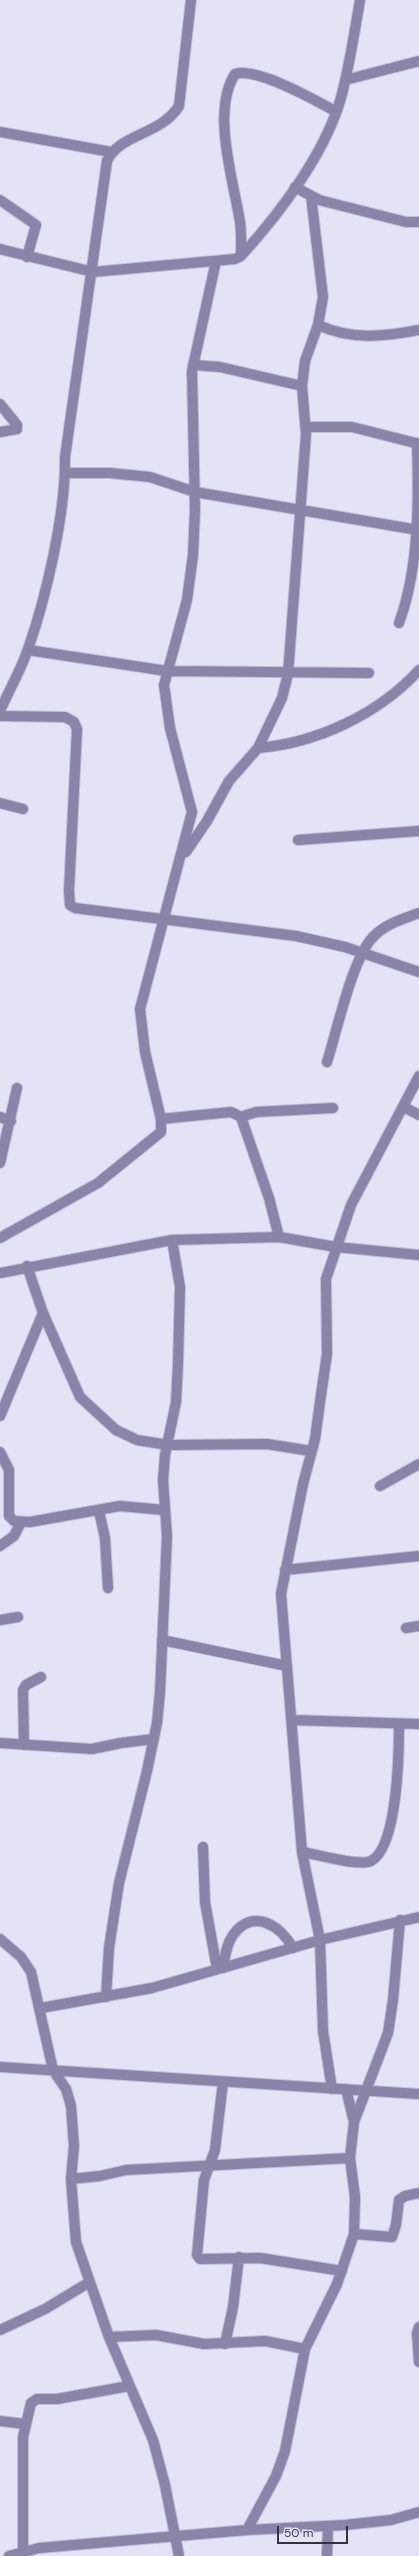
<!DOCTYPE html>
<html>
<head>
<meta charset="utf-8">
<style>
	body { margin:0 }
	#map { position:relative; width:419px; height:2556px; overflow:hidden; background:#e4e2f5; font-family:"DM Sans",sans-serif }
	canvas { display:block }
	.scale { position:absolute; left:277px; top:2526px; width:71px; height:18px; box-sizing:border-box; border:2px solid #33333a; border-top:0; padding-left:5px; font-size:12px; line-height:14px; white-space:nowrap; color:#33333a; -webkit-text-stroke:3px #e4e2f5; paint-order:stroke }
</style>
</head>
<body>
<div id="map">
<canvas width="419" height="2556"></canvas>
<div class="scale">50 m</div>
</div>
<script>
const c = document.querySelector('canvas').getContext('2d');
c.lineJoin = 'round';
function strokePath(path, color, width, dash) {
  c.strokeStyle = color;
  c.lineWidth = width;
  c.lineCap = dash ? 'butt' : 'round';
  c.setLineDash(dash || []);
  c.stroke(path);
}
const minor = new Path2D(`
	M345,80L419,61
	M0,132L111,152
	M295,187L319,200L406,222H419
	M0,200L36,225L27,257
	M0,249L93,272L235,259L241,256C281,212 329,149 343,90C350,61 355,30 360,0
	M241,256C241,243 242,229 239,216C232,176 212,110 235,74C257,67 315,100 335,111
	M318,325C351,340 384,337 419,330
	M193,365L220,367L302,386
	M0,404L17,425V429L0,432
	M306,427H352L419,444
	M65,473H110L150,477L195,492L418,530
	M399,623C419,569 419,501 417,443
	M28,650L167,671L369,673
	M0,711C9,690 21,670 28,649C46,598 66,512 65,457L107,161C119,134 161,135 179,106L191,0
	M0,716L65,717L74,722L77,729L69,891L70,905L75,908L296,936L345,947L419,972
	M258,748C317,743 379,714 419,670
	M0,803L23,809
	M298,840L419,831
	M186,852L207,821L229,781L258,748L282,698L288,674L306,434L302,386L305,361L318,325L323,297L311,196
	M327,1062C337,1031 352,959 373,937C385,924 403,919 419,913
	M404,1107L419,1115
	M0,1117L11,1121
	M241,1117L256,1112L333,1108
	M161,1119L231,1112L241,1117L269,1198L279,1237
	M0,1163L17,1088
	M0,1238L98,1183L161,1132V1119L145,1052L140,1009L192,812L170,728L164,685L187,600L193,555L195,510L192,371L216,261
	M27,1266L43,1313L80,1397L116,1430L137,1440L168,1445L267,1444L311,1451
	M0,1273L172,1240L279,1237L336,1247L419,1255
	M0,1416L43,1313
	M0,1452L9,1470V1516L14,1521L30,1522L120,1506L164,1510
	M380,1486L419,1464
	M99,1511L105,1538L108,1588
	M0,1546L14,1536L21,1522
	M285,1570L419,1556
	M0,1620L18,1617
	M406,1628L419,1626
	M162,1640L287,1666
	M292,1720L419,1724
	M0,1743L92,1749L121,1743L154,1739
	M24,1745L23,1690L26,1685L41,1677
	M203,1847L205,1902L217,1969
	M302,1852C316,1854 359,1867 371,1861C398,1847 399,1751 399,1724
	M0,1939L21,1957L31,1972L53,2070L66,2089L71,2106L74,2146L71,2179L76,2242L109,2337L153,2440L165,2485L179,2556
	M223,1968C225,1957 226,1945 233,1935C253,1907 281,1926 293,1948
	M106,1997L109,1948L119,1883L147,1771L157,1723L160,1692L167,1536L163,1480L165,1455L176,1402L178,1364L180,1287L172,1240
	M41,2008L152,1988L320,1940L419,1917
	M0,2067L419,2094
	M223,2082L215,2150L204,2180L197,2255L200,2259L260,2258L342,2271
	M332,2089L323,2031L320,1940L302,1852L281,1594L303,1484L315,1439L321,1395L327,1354L326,1279L351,1205L419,1076
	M346,2089L354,2122
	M71,2179L100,2176L126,2170L350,2158
	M354,2234L392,2237L396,2225L399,2200L405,2196L419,2193
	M419,2327L417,2333L419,2362
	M0,2330L45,2309L88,2283
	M109,2337L156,2335L204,2344L265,2341L305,2349
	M225,2344L233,2307L239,2257
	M0,2421L25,2424
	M247,2530L276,2476L285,2451L305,2349L337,2284L354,2234L355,2197L350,2158L354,2122L388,2033L393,2000L400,1920
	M9,2556L39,2548L247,2530L345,2525L391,2520L419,2512
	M23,2556V2437L31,2403L37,2399H57L129,2386
	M327,2556L328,2526`);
strokePath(minor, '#c1bfd0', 12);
strokePath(minor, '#8984a8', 10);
</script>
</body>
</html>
